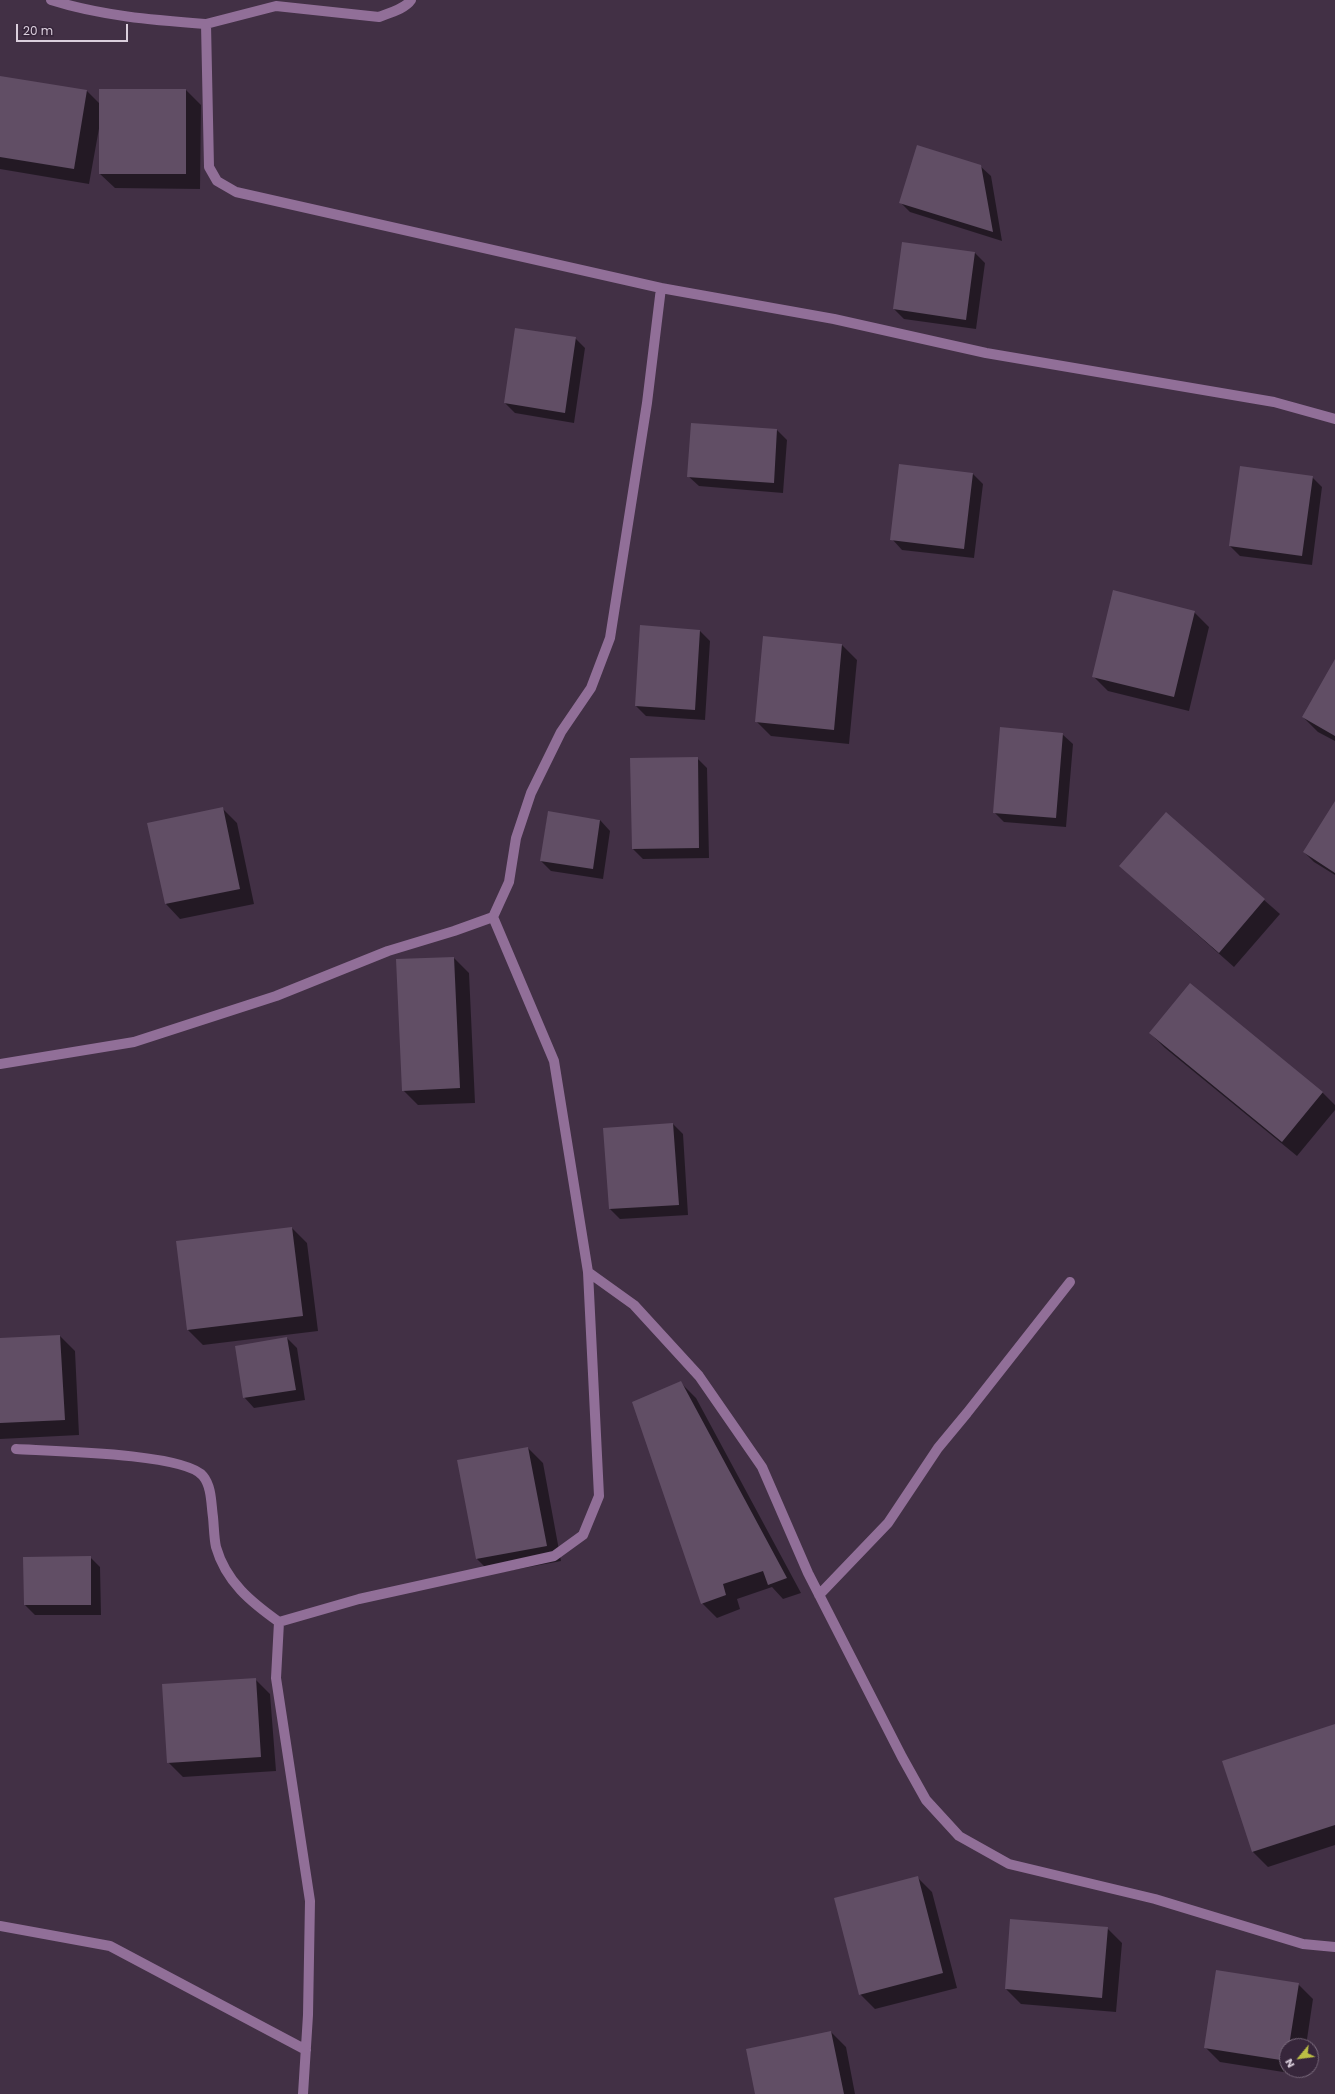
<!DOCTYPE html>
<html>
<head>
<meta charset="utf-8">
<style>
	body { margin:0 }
	#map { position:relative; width:1335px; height:2094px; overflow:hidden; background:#423045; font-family:Poppins,sans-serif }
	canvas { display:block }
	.north { position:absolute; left:1279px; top:2038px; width:40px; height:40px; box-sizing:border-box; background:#37263b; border:1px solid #796a7c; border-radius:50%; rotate:241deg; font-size:11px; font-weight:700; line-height:16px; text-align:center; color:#dbcfdd }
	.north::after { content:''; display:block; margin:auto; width:14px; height:18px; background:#bcbf44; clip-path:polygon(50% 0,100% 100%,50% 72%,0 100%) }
	.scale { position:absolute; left:16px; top:24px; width:112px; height:18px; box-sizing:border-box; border:2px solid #dbcfdd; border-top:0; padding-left:5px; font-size:12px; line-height:14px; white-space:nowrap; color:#dbcfdd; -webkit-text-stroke:3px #37263b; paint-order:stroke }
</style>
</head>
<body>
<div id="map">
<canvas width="1335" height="2094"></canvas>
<div class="north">N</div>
<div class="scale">20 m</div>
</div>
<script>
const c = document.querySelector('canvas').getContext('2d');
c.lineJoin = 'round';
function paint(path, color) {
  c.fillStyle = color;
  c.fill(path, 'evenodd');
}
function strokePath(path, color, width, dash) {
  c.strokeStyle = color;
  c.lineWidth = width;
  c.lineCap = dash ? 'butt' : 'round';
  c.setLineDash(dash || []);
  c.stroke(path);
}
const shadow = new Path2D(`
	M0,77L87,91L100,104L186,90L201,105L200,189L115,188L100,174V123L89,184L0,169Z
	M980,166L991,176L1002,241L910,212L900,202Z
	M903,243L975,253L985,263L976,329L904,319L894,309Z
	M575,338L585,348L574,423L515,413L505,403Z
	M777,430L787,440L783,493L699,486L688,476Z
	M973,474L983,484L974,558L902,550L892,539Z
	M1312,477L1322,487L1312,565L1240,556L1230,546Z
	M1194,612L1209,627L1189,711L1108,691L1093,676Z
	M641,626L700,631L710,641L705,720L646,716L636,706Z
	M842,645L857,660L849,744L771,736L756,721Z
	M1335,661V741L1318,732L1303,717Z
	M1062,734L1073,744L1066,827L1004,822L994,812Z
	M697,758L707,768L709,858L643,859L633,849Z
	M1335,803V875L1314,862L1304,852Z
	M222,808L237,823L254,904L180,919L166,904Z
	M548,813L600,820L610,831L603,879L551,871L541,861Z
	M1166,814L1280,914L1234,967L1120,866Z
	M454,958L469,973L475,1103L418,1105L403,1090Z
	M1150,1033L1322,1092L1335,1105V1110L1297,1156L1165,1048Z
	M673,1124L683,1134L688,1215L620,1219L610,1209L605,1129Z
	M292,1228L307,1243L318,1331L203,1345L188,1330Z
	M60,1336L75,1351L79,1435L0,1439V1339Z
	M287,1338L297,1348L305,1400L254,1408L244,1397Z
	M681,1383L696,1398L801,1593L783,1599L772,1587L737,1599L740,1609L717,1618L702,1603Z
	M528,1448L543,1463L561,1561L492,1574L477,1559Z
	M90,1557L100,1567L101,1615H35L25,1605Z
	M255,1679L270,1694L276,1771L183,1777L168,1762Z
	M1335,1725V1845L1268,1867L1253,1852L1223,1762Z
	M917,1877L932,1892L957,1988L875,2009L860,1994Z
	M1011,1920L1107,1928L1122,1943L1116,2012L1021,2004L1006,1989Z
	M1298,1984L1313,1999L1306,2046H1287V2070H1302V2075L1220,2062L1205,2047Z
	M831,2032L846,2047L855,2094H756Z`);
const building = new Path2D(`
	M0,76L87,90L74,169L0,157Z
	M99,89H186V174H99Z
	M917,145L981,165L993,232L899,203Z
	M902,242L975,252L966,320L893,309Z
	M515,328L576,337L565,413L504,403Z
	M691,423L777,429L774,483L687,477Z
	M899,464L973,473L964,549L890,540Z
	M1240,466L1313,476L1302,556L1229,546Z
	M1113,590L1195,611L1174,697L1092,677Z
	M640,625L700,630L695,710L635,706Z
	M763,636L842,644L834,730L755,722Z
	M1335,659V736L1302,717Z
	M1000,727L1063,733L1056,818L993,813Z
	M698,757L699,848L632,849L630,758Z
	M1335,801V873L1303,852Z
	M223,807L240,889L165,904L147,823Z
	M548,811L600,820L593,869L540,861Z
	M1166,812L1265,899L1219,953L1119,866Z
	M454,957L460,1088L402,1091L396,959Z
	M1190,983L1323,1092L1282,1142L1149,1033Z
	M673,1123L679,1205L609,1209L603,1128Z
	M292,1227L303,1316L187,1330L176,1241Z
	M60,1335L65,1420L0,1423V1338Z
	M287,1337L296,1390L243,1398L235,1346Z
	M681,1381L787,1578L768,1585L763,1571L723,1584L726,1595L701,1604L632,1402Z
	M528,1447L547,1546L476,1559L457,1460Z
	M91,1556V1605H24L23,1557Z
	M256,1678L261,1757L167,1763L162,1684Z
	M1335,1724V1825L1252,1852L1222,1761Z
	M918,1876L943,1973L859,1995L834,1898Z
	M1010,1919L1108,1927L1102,1998L1005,1989Z
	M1216,1970L1299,1983L1289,2046H1287V2061L1204,2048Z
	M831,2031L844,2094H755L746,2049Z`);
const minor = new Path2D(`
	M51,0C101,16 154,20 206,24L209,167L217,181L236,192L661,288
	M206,24L276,6L379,17C389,13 405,9 411,0
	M493,917L554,1061L588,1272L634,1305L699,1376L762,1467L808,1573L902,1757L926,1800L959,1836L1009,1864L1155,1899L1303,1944L1335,1947
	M0,1064L134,1042L276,996L388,951L454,931L493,917L509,882L516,838L531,793L561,732L591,688L610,638L647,403L661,288L834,319L986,353L1274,402L1335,419
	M16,1449C49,1451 185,1453 203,1476C212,1487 211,1504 213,1517C214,1527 214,1538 216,1547C226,1582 251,1602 279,1622
	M819,1595L888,1523L938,1448L967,1413L1070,1282
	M0,1926L110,1946L306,2050
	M303,2094L308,2015L310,1901L276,1678L279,1622L359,1599L554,1556L583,1535L599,1496L588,1272`);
paint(shadow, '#0007');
paint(building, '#614e65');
strokePath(minor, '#916f98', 10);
</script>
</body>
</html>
